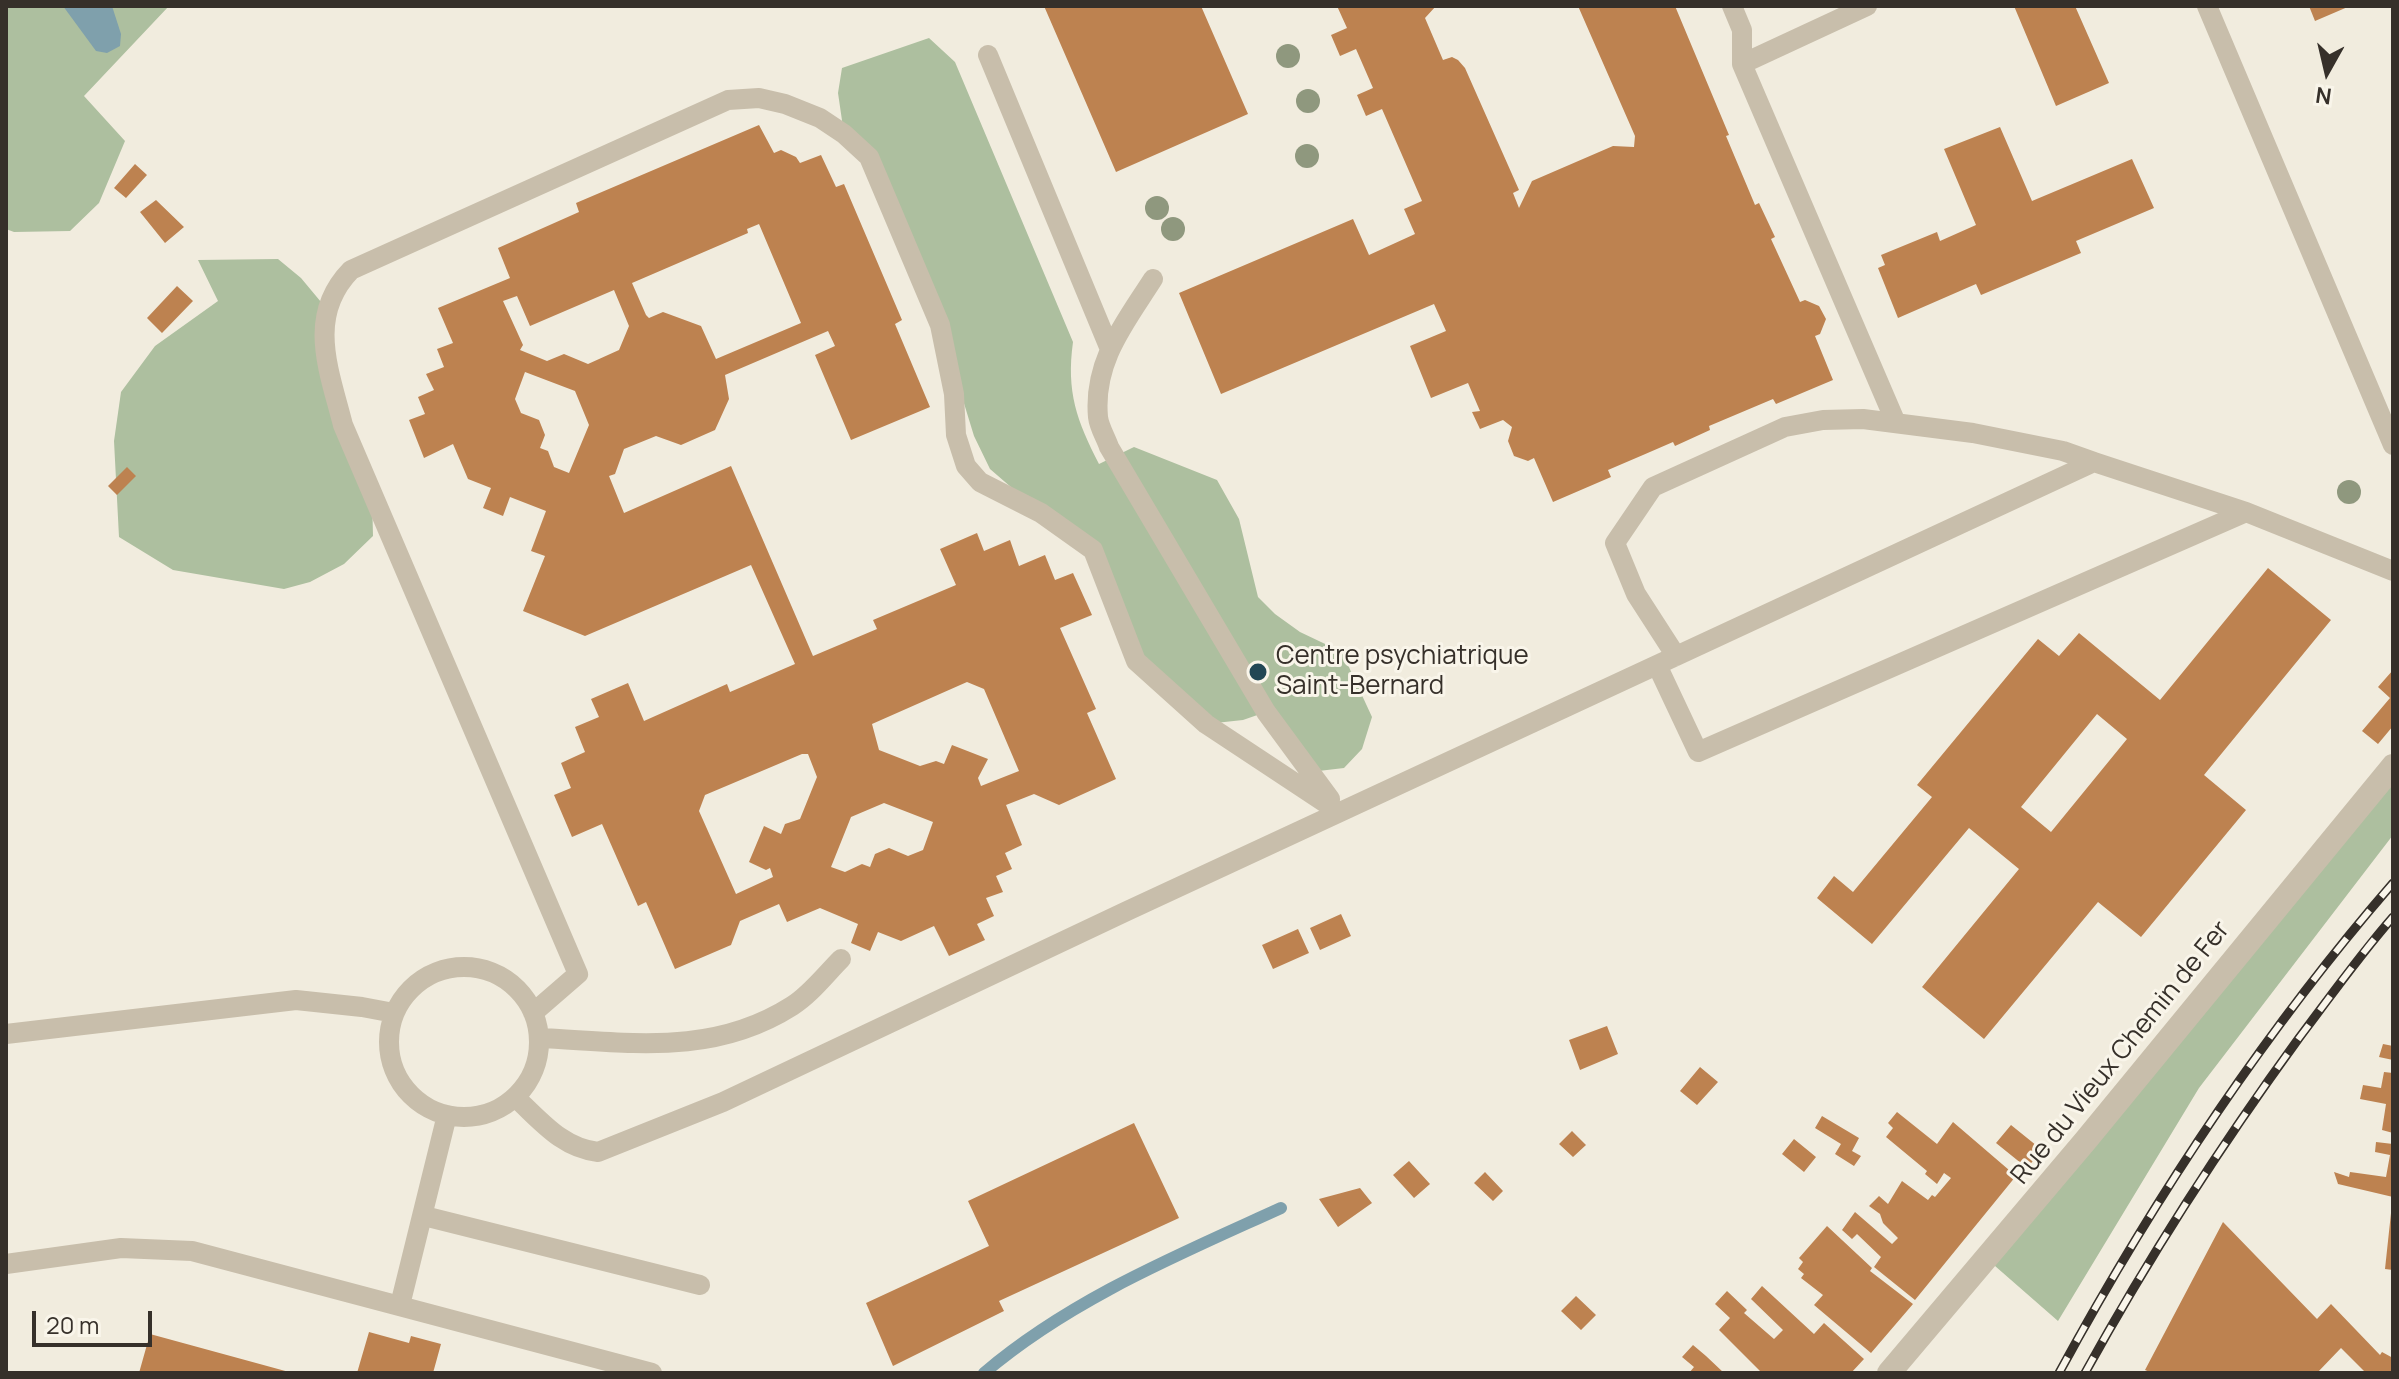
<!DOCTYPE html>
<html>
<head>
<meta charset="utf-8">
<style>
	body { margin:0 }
	#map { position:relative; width:2399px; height:1379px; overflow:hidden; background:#f1ecde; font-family:Manrope,sans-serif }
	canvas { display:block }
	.frame { position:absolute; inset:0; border:8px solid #36302a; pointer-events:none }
	.north { position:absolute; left:2287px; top:32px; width:80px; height:80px; -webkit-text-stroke:6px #f9f5ea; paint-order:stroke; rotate:188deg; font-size:22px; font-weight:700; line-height:32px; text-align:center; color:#36302a }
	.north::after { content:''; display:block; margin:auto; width:28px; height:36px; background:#36302a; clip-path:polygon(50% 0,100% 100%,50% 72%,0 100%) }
	.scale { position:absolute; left:32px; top:1311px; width:120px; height:36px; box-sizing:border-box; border:4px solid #36302a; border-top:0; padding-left:10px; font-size:24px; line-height:28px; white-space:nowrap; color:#36302a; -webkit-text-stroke:6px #f9f5ea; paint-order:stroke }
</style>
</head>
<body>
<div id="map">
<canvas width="2399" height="1379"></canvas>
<div class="frame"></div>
<div class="north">N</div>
<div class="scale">20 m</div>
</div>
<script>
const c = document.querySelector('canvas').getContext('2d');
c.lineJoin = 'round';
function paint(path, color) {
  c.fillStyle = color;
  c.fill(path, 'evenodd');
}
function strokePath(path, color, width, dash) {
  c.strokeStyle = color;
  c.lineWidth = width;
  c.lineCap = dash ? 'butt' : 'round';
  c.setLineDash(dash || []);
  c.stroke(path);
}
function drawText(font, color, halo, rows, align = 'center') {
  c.font = font + ' Manrope,sans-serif';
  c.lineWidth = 6;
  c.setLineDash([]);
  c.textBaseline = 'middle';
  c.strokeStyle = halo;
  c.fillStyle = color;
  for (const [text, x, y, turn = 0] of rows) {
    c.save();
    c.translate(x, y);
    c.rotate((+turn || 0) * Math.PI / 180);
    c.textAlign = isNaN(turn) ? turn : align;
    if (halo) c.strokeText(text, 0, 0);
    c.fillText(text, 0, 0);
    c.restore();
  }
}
const green = new Path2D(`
	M6,6H169L84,96L125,141L99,203L70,231L14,232L6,229Z
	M929,38L955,62L1073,342C1066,392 1077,421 1099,464L1134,447L1217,480L1239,519L1258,597L1275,614L1300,632L1342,652L1372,717L1362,749L1344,768L1310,772L1266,712L1243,720L1206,724L1136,661L1093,550L1041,513L990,469L974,436L940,325L869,157L844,134L838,93L842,68Z
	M278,259L301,278L326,308L324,335L372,496L373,536L344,564L310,582L284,589L173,570L119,537L114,441L121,392L155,346L218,301L198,260Z
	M2393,766V835L2199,1088L2058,1321L1987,1259Z`);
const water = new Path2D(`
	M63,6H112L121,34L120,46L107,53L96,51Z`);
const stream = new Path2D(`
	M984,1373C1071,1299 1178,1255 1281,1208`);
const building = new Path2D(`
	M1044,6H1201L1248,114L1116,172Z
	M1337,6H1436L1425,18L1443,60L1452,57L1458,60L1465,68L1519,190L1513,193L1519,208L1532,181L1613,146L1634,147L1635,136L1578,6H1675L1729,135L1726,136L1755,205L1759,203L1775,237L1771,239L1800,302L1805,300L1819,306L1826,319L1820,334L1815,336L1833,380L1776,404L1773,399L1709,426L1710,430L1675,446L1673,442L1643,455L1608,470L1611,477L1553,502L1534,458L1528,461L1514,456L1508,441L1512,427L1503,420L1480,429L1472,412L1480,411L1468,383L1431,398L1410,346L1446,331L1434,304L1221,394L1179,293L1353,219L1369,255L1415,234L1404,209L1422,201L1382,109L1366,116L1357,95L1373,88L1356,49L1340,56L1331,35L1347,28Z
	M2014,6H2075L2109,83L2056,106Z
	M2309,6H2350L2315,21Z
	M759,125L774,153L781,150L796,157L800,163L821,155L836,187L844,184L902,320L895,324L930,407L851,440L815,355L835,346L828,331L725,375L729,399L715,430L681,445L656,436L624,449L615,474L609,476L624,513L731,466L813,656L877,629L873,620L956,585L940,549L977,533L984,551L1010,540L1019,566L1045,555L1055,580L1073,573L1092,615L1060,628L1096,709L1087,713L1116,779L1059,805L1034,794L1006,805L1022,845L1005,853L1012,869L996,876L1003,892L986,898L994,916L977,924L985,940L949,956L934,926L901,941L878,932L870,951L851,943L858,924L820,908L787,922L779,904L740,921L731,945L675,969L646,902L638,906L602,824L572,837L554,795L571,788L561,763L585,752L575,727L599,717L591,699L628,683L644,721L727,684L730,692L795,664L751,565L585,636L523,611L545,556L531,551L546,511L510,497L503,516L483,508L491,488L468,479L453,444L424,458L409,420L425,414L418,397L434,390L426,374L444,367L437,349L453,343L438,308L510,278L498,248L579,212L576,203ZM759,224L801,323L716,359L701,326L663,312L649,318L646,315L632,283L748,233L747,229ZM614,290L629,326L619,350L588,364L564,354L547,361L520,350L523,345L503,301L517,296L530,326ZM525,372L575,391L589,425L569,473L554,467L548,451L540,448L545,435L539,420L521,413L515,399ZM967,682L984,689L1019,771L981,786L978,778L988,759L952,745L944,764L936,761L920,766L879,750L872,724ZM802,754H808L817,777L800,819L785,824L781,834L764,826L749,862L766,870L770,868L773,877L736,894L699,811L705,795ZM884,803L933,822L923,850L908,856L889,848L875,854L870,867L862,864L845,872L831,867L851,817Z
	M2000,127L2032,201L2132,159L2154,208L2076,241L2081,253L1981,295L1976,284L1898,318L1878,268L1885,265L1881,255L1937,232L1940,241L1976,225L1944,149Z
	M135,164L147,175L126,198L114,188Z
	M156,200L184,227L165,243L140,212Z
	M177,286L193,301L162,333L147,318Z
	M127,467L136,476L117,495L108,486Z
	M2268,568L2331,620L2204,775L2246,810L2141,937L2098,902L1984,1039L1922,987L2019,869L1969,828L1872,944L1817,898L1834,876L1853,892L1932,797L1917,785L2038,639L2059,656L2079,633L2160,700ZM2097,714L2127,739L2051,832L2021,807Z
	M2393,670V726L2378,744L2362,731L2390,698L2378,687Z
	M1341,914L1351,936L1320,950L1310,928Z
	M1298,929L1309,953L1273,969L1262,945Z
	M1607,1026L1618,1054L1580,1070L1569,1040Z
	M2383,1044L2393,1046V1060L2379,1057Z
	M1700,1067L1718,1082L1697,1105L1680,1091Z
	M2384,1072L2393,1073V1133L2382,1130L2386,1104L2360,1099L2363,1085L2381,1088Z
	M1897,1112L1937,1144L1953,1122L2016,1176L1915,1300L1874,1267L1881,1257L1857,1234L1852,1239L1842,1230L1855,1212L1892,1244L1898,1238L1883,1223L1880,1214L1869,1206L1879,1196L1888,1204L1902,1181L1928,1200L1932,1195L1935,1197L1951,1178L1944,1173L1937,1184L1925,1174L1927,1171L1886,1137L1893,1128L1888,1123Z
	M1822,1116L1859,1138L1852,1151L1861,1156L1854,1166L1835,1154L1841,1144L1815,1128Z
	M1134,1123L1179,1218L999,1301L1004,1311L893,1366L866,1303L989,1246L968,1201Z
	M2011,1125L2042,1150L2027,1168L1996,1143Z
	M1572,1131L1586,1145L1573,1157L1559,1144Z
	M1794,1139L1816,1157L1804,1172L1782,1154Z
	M2376,1142L2393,1144V1197L2338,1184L2334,1172L2349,1177L2350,1172L2386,1177L2390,1155L2375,1152Z
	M1409,1161L1430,1184L1414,1198L1393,1175Z
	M1485,1172L1503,1191L1493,1201L1474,1183Z
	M1360,1188L1372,1203L1338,1227L1319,1199Z
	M2391,1213H2393V1270L2385,1269Z
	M2223,1222L2317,1319L2331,1304L2380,1355L2382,1352L2393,1358V1373H2362L2364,1371L2341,1348L2317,1373H2152L2145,1370Z
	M1827,1226L1872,1268L1870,1271L1913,1304L1871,1353L1814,1305L1823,1295L1801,1278L1804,1274L1798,1269L1803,1262L1799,1258Z
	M1762,1286L1814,1334L1824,1323L1864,1359L1851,1373H1762L1719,1330L1730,1318L1715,1304L1727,1291L1747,1310L1744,1313L1774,1339L1783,1330L1751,1299Z
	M1576,1296L1596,1315L1581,1330L1561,1311Z
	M369,1332L409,1343L411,1336L441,1344L433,1373H357Z
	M150,1334L289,1372V1373H139Z
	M1693,1345L1706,1356L1724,1373H1689L1694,1367L1682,1357Z`);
const lane = new Path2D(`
	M1732,6L1742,30V64L1896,423
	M2207,6L2393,445
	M988,55L1109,347
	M1742,64L1867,6
	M1153,279C1125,323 1093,361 1098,417C1099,427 1106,438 1109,447L1266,712L1330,799
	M1676,656L1636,594L1615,543L1653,487L1785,427L1823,420L1863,419L1973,433L2063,451L2094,462
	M1657,665L1698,752L2246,512
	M389 1042a75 75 0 1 1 150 0a75 75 0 1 1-150 0Z
	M533,1013L578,974L343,425C329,370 306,316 351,270L728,100L759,98L785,104L820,118L844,134L869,157L940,325L954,394L956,435L966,466L980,482L1041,513L1093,550L1136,661L1206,724L1339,812
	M6,1034L296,1000L362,1007L394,1013
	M539,1038C628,1042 712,1057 792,1006C810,995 826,974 841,959
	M515,1097C541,1121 562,1148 598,1152L723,1102L1127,911L2094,462L2246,512L2393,571
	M424,1216L700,1285
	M6,1264L121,1248L192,1251L652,1373
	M400,1305L447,1115`);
const street = new Path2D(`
	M1889,1373L2086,1140L2393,766`);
const rail = new Path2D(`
	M2059,1373C2153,1200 2264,1032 2393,883
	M2085,1373C2149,1257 2221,1145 2299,1038C2330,997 2359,956 2393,917`);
const trees = [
	[1288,56],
	[1308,101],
	[1307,156],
	[1157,208],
	[1173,229],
	[2349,492]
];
const markers = [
	[1258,672,10,"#224755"]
];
const poiNames = [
	["Centre psychiatrique",1276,657],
	["Saint-Bernard",1276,687]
];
const streetNames = [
	["Rue du Vieux Chemin de Fer",2121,1053,-51]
];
paint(green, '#adbf9f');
paint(water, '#7fa0ac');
strokePath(stream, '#7fa0ac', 12);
paint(building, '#bd8250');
strokePath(lane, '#c8beab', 20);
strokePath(street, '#c8beab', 24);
strokePath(rail, '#36302a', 9);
strokePath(rail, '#f9f5ea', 6, [18]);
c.fillStyle = '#8f987e';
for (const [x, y] of trees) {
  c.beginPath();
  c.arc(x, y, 12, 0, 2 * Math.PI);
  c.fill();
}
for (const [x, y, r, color] of markers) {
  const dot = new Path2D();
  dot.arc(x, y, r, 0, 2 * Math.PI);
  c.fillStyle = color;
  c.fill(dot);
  strokePath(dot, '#f9f5ea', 3);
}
drawText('26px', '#36302a', '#f9f5ea', poiNames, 'left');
drawText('26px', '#36302a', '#f9f5ea', streetNames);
</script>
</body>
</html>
